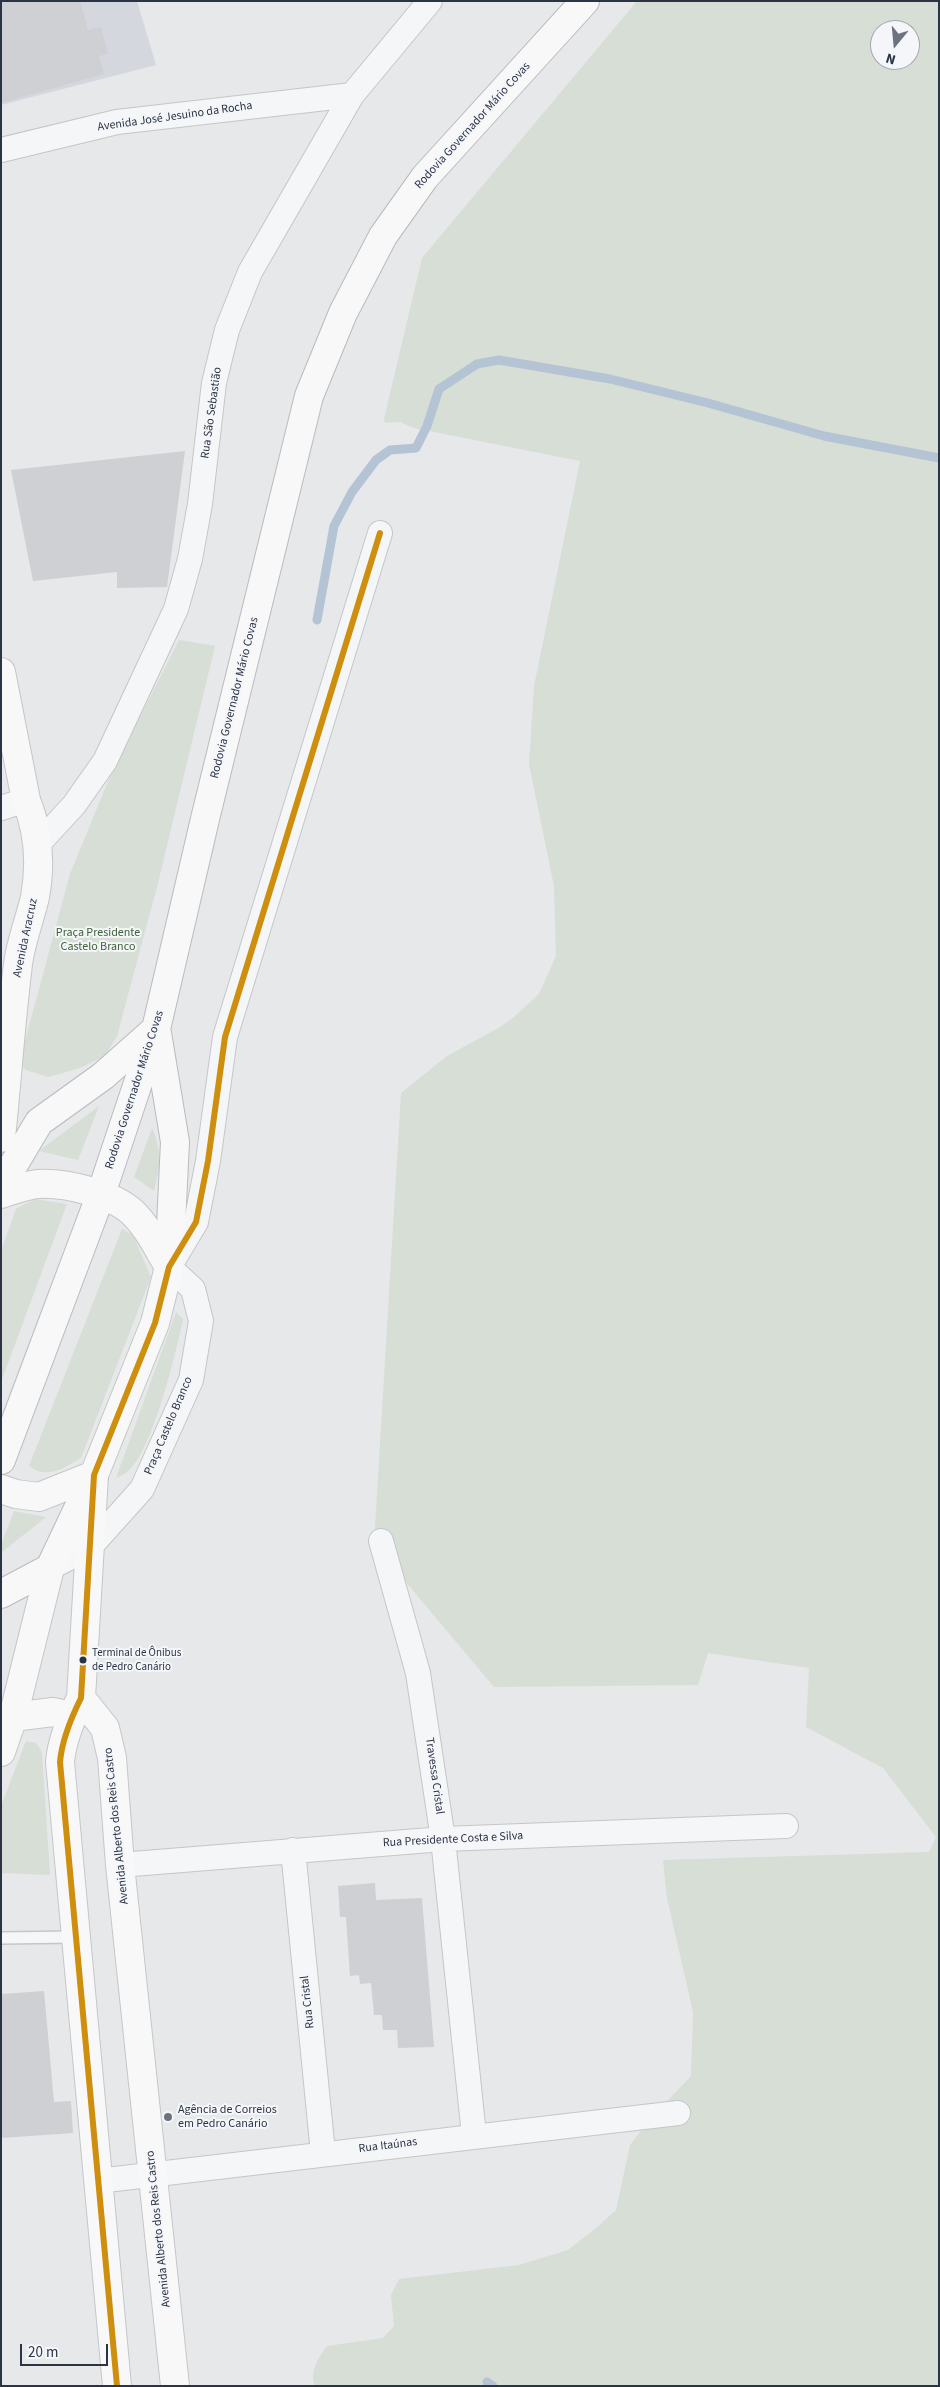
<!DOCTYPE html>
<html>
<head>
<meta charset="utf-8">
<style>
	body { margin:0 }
	#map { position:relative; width:940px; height:2387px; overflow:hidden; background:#e6e8ea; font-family:"Source Sans 3",sans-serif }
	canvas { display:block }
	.frame { position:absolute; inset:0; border:2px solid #2b3445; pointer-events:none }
	.north { position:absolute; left:870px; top:20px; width:50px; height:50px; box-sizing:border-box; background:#f4f6f9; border:1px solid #a4a8b1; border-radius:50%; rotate:197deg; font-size:14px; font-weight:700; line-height:20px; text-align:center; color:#2b3445 }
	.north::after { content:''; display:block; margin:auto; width:18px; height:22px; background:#6c737f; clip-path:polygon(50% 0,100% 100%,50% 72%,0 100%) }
	.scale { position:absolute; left:20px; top:2344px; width:88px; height:22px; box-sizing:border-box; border:2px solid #2b3445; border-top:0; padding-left:6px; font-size:15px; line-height:18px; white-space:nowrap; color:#2b3445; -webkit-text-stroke:4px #f4f6f9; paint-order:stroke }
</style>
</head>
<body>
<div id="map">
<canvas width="940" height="2387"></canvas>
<div class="frame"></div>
<div class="north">N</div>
<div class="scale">20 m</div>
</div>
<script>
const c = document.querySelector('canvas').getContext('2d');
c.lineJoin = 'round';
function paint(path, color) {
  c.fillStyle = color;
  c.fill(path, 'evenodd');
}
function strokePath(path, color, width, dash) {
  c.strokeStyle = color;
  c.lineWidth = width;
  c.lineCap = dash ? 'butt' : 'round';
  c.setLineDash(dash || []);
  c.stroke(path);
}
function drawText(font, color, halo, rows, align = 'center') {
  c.font = font + ' "Source Sans 3",sans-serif';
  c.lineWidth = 4;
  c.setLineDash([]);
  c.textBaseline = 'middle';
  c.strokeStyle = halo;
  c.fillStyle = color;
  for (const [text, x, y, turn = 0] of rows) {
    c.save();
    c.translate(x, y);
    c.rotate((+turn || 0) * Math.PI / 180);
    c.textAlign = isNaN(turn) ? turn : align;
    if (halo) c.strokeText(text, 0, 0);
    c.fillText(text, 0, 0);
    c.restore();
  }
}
const built = new Path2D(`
	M1,1H137L156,65L1,105Z`);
const green = new Path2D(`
	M637,1H939V2386H315C309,2372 319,2357 327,2346L383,2338L394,2326L391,2295L399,2279L519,2265L568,2250L596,2228L616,2210L630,2145L652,2117L691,2076L693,2012L667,1898L663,1860L929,1852L936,1837L883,1768L806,1727L809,1668L708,1653L698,1685L494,1687L374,1544L401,1093L447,1056L500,1027L514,1017L539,994L556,956L554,886L529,764L534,686L580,461L414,428L400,422L385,423L384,419L422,258ZM880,30H910V60H880Z
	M179,640L215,646L158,883L117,1036L105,1056L80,1068L48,1077L26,1070L19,1063L70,874L111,774Z
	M99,1106L78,1160L39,1151Z
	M152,1128C163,1152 160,1167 154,1191L134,1177Z
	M35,1199L67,1204L1,1382V1251L16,1209Z
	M122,1229L133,1235L151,1277L81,1458C64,1468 47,1480 29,1466Z
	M176,1312L183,1319C177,1350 152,1451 129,1470C126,1474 120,1476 116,1478Z
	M14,1511L46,1517L1,1553V1545Z
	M26,1741L36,1743L42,1752L50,1875L1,1873V1806Z`);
const stream = new Path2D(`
	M317,620L334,526L352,492L376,460L390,450L416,448L427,426L439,389L477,364L499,360L610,379L708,403L824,436L939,458
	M487,2382L493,2386`);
const building = new Path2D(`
	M1,1H80L88,30L101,27L108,54L99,56L104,74L1,103Z
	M185,451L167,587L117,588V572L33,581L11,470Z
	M375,1883L376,1900L422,1898L434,2047L398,2048L397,2030H383L382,2015H374L371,1983L360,1984L359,1975L350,1976L346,1917H340L338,1886Z
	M44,1991L54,2102L71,2101L73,2133L1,2138V1994Z`);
const lane = new Path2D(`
	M1,1938L76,1937`);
const street = new Path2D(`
	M1,150L117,122L352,95
	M1,808L26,800
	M38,844L74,805L105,761L176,609L190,559L200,504L214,383L227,330L250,272L352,95L430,1
	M381,1541L418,1673L443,1839L474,2135
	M50,1568L90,1547L142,1489L191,1380L201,1321L193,1289L169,1267L196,1222L208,1161L225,1037L380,533
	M293,1850L323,2153
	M120,1865L443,1839L786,1826
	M98,2181L678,2113`);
const secondary = new Path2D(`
	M1,672L26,800C39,832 41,864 35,897C30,919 21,941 18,964C11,1021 7,1080 1,1138
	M1,1194C13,1190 26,1185 38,1184C65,1182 112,1194 132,1212C148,1227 158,1249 169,1267L155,1323L94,1475L81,1698C71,1718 62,1739 60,1762L117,2386
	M1,1489L16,1494L39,1497L94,1475
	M81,1698L105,1728L112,1758L120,1865L175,2386
	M13,1717L53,1712L72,1716
	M1,1752L13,1717L50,1568`);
const highway = new Path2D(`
	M157,1033L175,1142L169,1267
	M1,1186L39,1122L103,1076L155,1030
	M1,1460L101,1194L156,1029L205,819L309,396L343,313L383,236L425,177L585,1
	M1,1594L50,1568L94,1475`);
const bus1 = new Path2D(`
	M117,2386L60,1762C62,1739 71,1718 81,1698L94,1475L155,1323L169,1267L196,1222L208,1161L225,1037L380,533`);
const markers = [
	[83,1660,4.5,"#2b3445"],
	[168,2117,5,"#6c737f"]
];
const busNames = [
	["Terminal de Ônibus",92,1654],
	["de Pedro Canário",92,1668]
];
const streetNames = [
	["Avenida José Jesuino da Rocha",175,117,-8],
	["Rodovia Governador Mário Covas",473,126,-48],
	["Rua São Sebastião",212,413,-82],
	["Rodovia Governador Mário Covas",235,698,-76],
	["Avenida Aracruz",26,938,-78],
	["Rodovia Governador Mário Covas",135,1090,-72],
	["Praça Castelo Branco",169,1426,-67],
	["Travessa Cristal",434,1776,82],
	["Avenida Alberto dos Reis Castro",117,1826,-96],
	["Rua Presidente Costa e Silva",453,1840,-3],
	["Rua Cristal",308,2002,-96],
	["Rua Itaúnas",388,2146,-7],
	["Avenida Alberto dos Reis Castro",159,2229,-96]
];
const parkNames = [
	["Praça Presidente",98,933],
	["Castelo Branco",98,947]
];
const poiNames = [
	["Agência de Correios",178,2110],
	["em Pedro Canário",178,2124]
];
paint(built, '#d4d7dd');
paint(green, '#d6ded6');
strokePath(stream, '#b4c4d5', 9);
paint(building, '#ced0d3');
strokePath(lane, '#c4c6c8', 14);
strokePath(street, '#c4c6c8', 26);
strokePath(secondary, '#c4c6c8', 30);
strokePath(highway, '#b8bbbf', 30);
strokePath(lane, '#f5f6f7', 11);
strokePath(street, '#f5f6f7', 24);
strokePath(secondary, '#f8f8f8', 28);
strokePath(highway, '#f8f8f8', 28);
strokePath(bus1, '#ce8f0e', 6);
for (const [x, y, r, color] of markers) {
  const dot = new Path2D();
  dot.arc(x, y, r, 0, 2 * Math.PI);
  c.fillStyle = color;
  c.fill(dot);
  strokePath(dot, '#f4f6f9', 2);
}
drawText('11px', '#2b3445', '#f4f6f9', busNames, 'left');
drawText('12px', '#2b3445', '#f4f6f9', streetNames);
drawText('12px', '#3f6138', '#f4f6f9', parkNames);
drawText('12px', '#2b3445', '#f4f6f9', poiNames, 'left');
</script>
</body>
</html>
